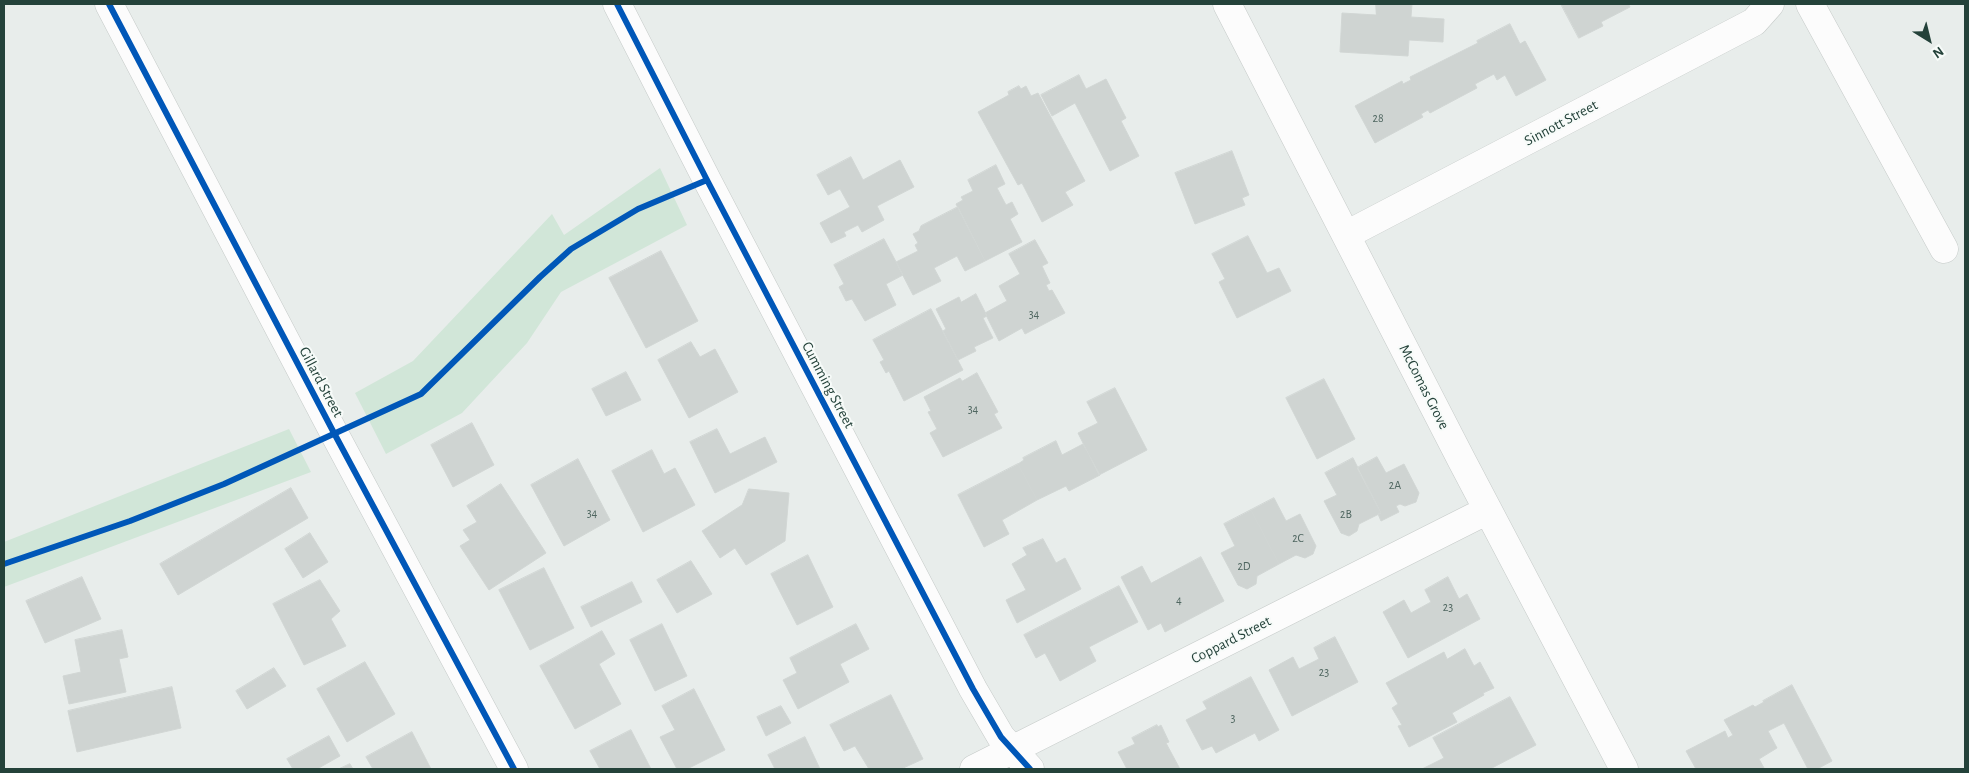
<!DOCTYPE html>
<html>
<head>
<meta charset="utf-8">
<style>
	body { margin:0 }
	#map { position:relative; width:1969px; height:773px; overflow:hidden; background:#e8edeb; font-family:"Alegreya Sans",sans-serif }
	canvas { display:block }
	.frame { position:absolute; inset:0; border:5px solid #24423a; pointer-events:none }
	.north { position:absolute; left:1904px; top:15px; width:50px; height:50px; -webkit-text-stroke:4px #f7fbf9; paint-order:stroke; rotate:144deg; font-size:14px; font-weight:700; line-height:20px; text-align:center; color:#24423a }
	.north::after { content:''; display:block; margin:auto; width:18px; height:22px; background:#24423a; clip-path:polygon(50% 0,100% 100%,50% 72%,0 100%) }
</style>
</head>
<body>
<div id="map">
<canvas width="1969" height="773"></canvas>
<div class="frame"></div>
<div class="north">N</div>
</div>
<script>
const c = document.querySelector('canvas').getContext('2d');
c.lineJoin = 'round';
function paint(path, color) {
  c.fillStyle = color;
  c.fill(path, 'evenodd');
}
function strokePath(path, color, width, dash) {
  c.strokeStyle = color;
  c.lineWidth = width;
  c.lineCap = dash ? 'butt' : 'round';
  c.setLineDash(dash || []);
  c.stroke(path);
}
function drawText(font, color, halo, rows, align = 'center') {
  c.font = font + ' "Alegreya Sans",sans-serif';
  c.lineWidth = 4;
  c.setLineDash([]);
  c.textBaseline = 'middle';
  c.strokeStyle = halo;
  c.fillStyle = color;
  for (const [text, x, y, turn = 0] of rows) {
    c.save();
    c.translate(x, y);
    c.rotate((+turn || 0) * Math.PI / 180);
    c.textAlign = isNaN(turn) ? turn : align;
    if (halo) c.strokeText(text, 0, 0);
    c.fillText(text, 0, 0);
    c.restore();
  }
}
const green = new Path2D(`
	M660,168L687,225L561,292L527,343L462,413L386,454L355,393L413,361L552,214L564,235Z
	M289,429L311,472L4,587V542Z`);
const building = new Path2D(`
	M1376,4H1412L1411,17L1444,19L1443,42L1409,40L1408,56L1340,52L1342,13L1376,15Z
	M1561,4H1631L1629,5L1630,7L1601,22L1603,26L1579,38Z
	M1510,24L1520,44L1525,41L1546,80L1516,96L1505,75L1497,80L1494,74L1475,84L1477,88L1430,113L1428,110L1421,114L1423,117L1375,143L1355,106L1402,81L1403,84L1411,80L1410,77L1478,43L1477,41Z
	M1079,75L1086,89L1106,79L1126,118L1121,121L1139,156L1110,171L1075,103L1052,116L1041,95Z
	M1019,86L1021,89L1026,86L1031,96L1038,93L1085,181L1065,192L1073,205L1042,222L1022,183L1018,185L978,112L1009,95L1008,92Z
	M1232,151L1249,195L1242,198L1245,205L1195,224L1175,173Z
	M851,157L863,180L900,160L914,187L877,206L884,220L862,232L858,225L844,232L846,236L831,243L820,223L850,207L840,189L828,195L817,175Z
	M996,165L1005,184L997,188L1006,205L1012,202L1018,214L1010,219L1022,242L985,261L956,204L963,200L961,197L973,191L968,180Z
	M958,207L985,261L965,271L957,256L934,268L941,281L913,295L896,262L918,251L915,245L918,243L913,234L919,231L921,226Z
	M1248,236L1267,273L1279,268L1291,291L1237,318L1219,282L1225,279L1212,254Z
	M884,239L903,275L886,284L896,305L865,321L852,299L846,301L839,287L844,284L834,265Z
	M1035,240L1048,263L1042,266L1050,283L1046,285L1049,291L1052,290L1065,313L1025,334L1022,328L999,341L985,313L1007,301L999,286L1020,274L1009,254Z
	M661,251L698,321L646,348L609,278Z
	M976,294L987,316L983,318L993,338L974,347L976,351L958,360L943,331L946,329L936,309L959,297L961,302Z
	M931,309L963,370L904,401L889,371L886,373L880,362L884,360L873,340Z
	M691,342L700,357L715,349L738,392L689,418L658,360Z
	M626,372L641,400L606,416L592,389Z
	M977,373L998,412L994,414L1002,428L943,457L930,433L937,429L928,412L931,411L924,397L960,378L962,381Z
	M1324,379L1355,439L1317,459L1286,398Z
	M1115,388L1147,450L1099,475L1078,433L1098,423L1087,402Z
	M472,423L494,465L453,487L431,445Z
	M717,429L730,454L765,437L777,462L715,493L690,442Z
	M1056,441L1062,455L1083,444L1100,475L1069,491L1066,486L1037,500L1018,464L1024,460L1023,458Z
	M652,450L664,474L675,468L695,505L643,532L612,471Z
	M1377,457L1386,473L1404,464L1419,493L1416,502L1405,506L1400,504L1396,506L1399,512L1381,521L1378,514L1381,513L1357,468Z
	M1353,458L1381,513L1359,524L1357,531L1349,536L1341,533L1324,501L1337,495L1325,473Z
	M578,459L610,520L564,546L531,485Z
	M1018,464L1037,500L1002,520L1009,534L984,547L958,495Z
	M501,484L546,553L489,590L460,546L470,540L463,530L477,522L467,506Z
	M291,488L308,518L178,595L160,564Z
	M749,489L789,493L785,541L746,565L735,548L720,558L702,531L742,505Z
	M1274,498L1286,521L1300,514L1316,546L1313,554L1305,558L1296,555L1279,564L1251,510Z
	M1251,510L1279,564L1257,576L1256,584L1247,589L1238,585L1221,553L1235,546L1224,524Z
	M310,533L328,562L303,578L285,549Z
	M1043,539L1056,563L1065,558L1081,589L1017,623L1006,600L1026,590L1012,564L1027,555L1023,548Z
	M808,555L833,607L797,625L771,574Z
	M1201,557L1224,601L1165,632L1161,623L1148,630L1121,577L1142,566L1151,583Z
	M691,561L712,594L677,613L657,580Z
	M544,568L574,628L530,650L499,590Z
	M82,577L101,619L45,643L26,601Z
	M1448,577L1459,599L1467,594L1480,619L1408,658L1383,612L1404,600L1411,613L1431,602L1425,590Z
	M320,580L340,611L331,619L346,646L304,665L273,604Z
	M632,582L642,602L591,627L581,607Z
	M1119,586L1138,622L1089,647L1096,661L1060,681L1045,653L1036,658L1024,635Z
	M662,624L687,676L655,691L630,640Z
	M856,624L869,649L840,664L849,682L798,709L783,680L797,673L790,658Z
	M122,630L128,657L119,659L126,692L69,704L63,676L81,672L75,640Z
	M602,631L615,654L599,664L621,704L575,729L540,666Z
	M1335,637L1358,682L1292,716L1269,670L1293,657L1299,669L1319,659L1314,648Z
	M1465,649L1474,666L1480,662L1494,688L1483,693L1484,695L1452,713L1457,722L1409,747L1398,726L1402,725L1392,708L1398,704L1386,683L1444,652L1447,659Z
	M365,662L395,714L347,742L317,689Z
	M274,668L286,686L247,709L236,691Z
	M1251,677L1279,730L1259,741L1255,733L1216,753L1212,746L1202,750L1186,720L1207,709L1203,702Z
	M1792,685L1832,761L1817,769H1808L1784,723L1768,731L1777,748L1759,759L1764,768L1762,769H1696L1686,751L1725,731L1728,738L1733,735L1724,720L1753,705L1755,707L1764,702L1763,701Z
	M172,687L181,728L77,752L68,711Z
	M694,689L725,750L687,769H677L660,737L675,730L662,706Z
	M891,695L923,759L901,769H869L855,746L844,751L830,725Z
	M1510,697L1536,745L1490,769H1422L1444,758L1433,738Z
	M781,706L791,723L766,736L757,717Z
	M1157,725L1158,727L1161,725L1169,742L1166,743L1180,769H1127L1118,752L1135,744L1132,738Z
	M631,730L651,769H600L590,751Z
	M412,732L431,769H373L366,757Z
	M329,736L340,756L317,769H293L287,759Z
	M805,737L820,769H775L768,755Z
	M350,764L353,769H339Z`);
const minor = new Path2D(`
	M109,4L334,433L514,769
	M617,4L707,180L973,689L1001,737L1030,769
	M1227,4L1461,459L1624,769
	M1810,4L1944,249
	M1346,235L1754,22L1770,4
	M974,769L1488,510`);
const cycleway = new Path2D(`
	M109,4L334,433L514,769
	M617,4L707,180L973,689L1001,737L1030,769
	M4,564L130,521L224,484L421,394L540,277L571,249L638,209L707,180`);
const numberNames = [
	["28",1378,118],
	["34",1034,314],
	["34",973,409],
	["2A",1395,485],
	["34",592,513],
	["2B",1346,514],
	["2C",1298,538],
	["2D",1244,566],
	["4",1179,600],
	["23",1448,607],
	["23",1324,672],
	["3",1233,718]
];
const streetNames = [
	["Sinnott Street",1561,123,-28],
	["Gillard Street",321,382,62],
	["Cumming Street",828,385,62],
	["McComas Grove",1424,387,63],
	["Coppard Street",1231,640,-27]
];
paint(green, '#d1e6d8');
paint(building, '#cfd4d2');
strokePath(building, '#d1d6d4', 1);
strokePath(minor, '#c5cac8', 29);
strokePath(minor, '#fcfcfc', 28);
strokePath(cycleway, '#0057b8', 6);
drawText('12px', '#506761', null, numberNames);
drawText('15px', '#24423a', '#f7fbf9', streetNames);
</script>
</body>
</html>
